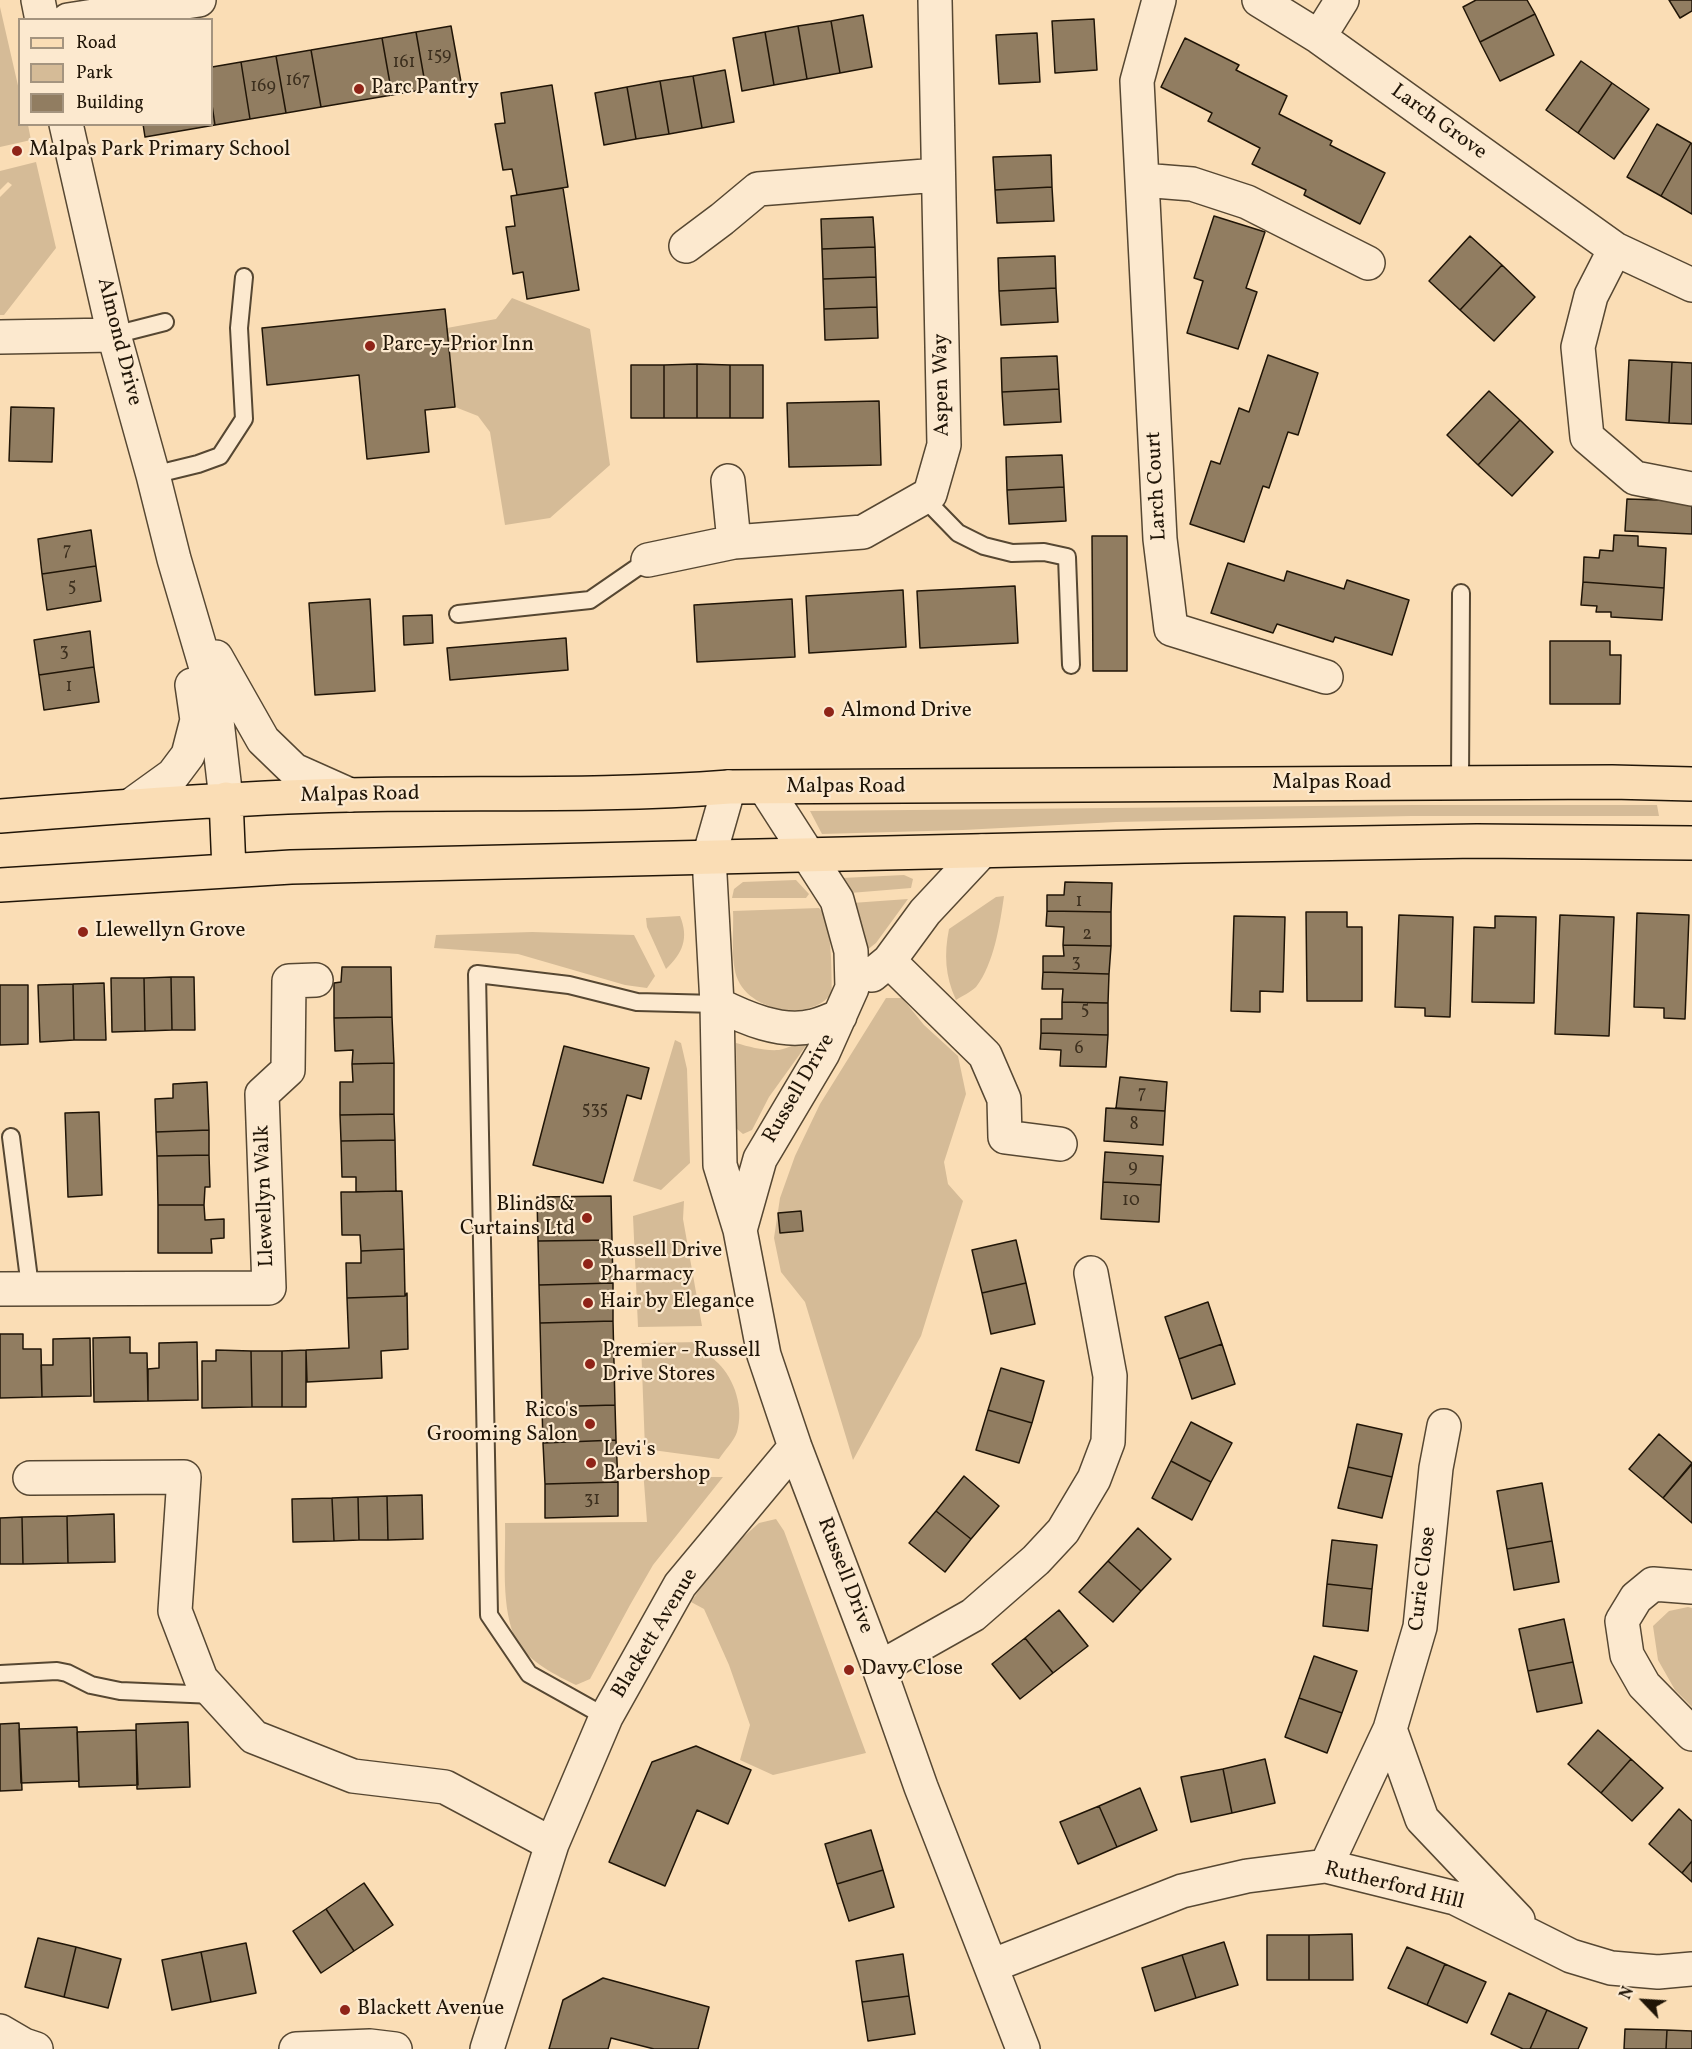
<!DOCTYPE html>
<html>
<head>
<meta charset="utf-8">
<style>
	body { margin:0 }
	#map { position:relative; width:1692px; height:2049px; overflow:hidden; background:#faddb5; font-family:Vollkorn,serif }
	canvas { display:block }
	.legend { position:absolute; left:18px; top:18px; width:195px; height:108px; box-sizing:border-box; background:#fce9cf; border:2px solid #a4947f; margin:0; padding:8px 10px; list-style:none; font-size:18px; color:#201507 }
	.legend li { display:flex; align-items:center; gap:12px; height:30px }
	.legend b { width:30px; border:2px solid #a4947f }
	.north { position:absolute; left:1614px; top:1971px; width:60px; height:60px; -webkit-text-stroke:4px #fce9cf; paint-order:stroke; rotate:295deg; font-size:16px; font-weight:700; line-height:24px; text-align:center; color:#201507 }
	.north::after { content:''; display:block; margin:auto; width:21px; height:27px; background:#201507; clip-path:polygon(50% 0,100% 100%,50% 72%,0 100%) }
</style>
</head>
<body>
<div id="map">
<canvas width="1692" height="2049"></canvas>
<ul class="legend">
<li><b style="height:8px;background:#faddb5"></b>Road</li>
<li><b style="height:16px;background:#d5bb97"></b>Park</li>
<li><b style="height:16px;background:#917d61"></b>Building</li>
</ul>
<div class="north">N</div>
</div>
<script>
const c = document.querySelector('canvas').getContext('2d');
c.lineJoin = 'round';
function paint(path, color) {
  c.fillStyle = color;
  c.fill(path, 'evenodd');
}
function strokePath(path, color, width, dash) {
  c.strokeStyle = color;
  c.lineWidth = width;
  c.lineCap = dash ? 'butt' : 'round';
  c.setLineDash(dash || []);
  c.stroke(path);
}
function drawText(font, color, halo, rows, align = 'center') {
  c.font = font + ' Vollkorn,serif';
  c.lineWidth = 4.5;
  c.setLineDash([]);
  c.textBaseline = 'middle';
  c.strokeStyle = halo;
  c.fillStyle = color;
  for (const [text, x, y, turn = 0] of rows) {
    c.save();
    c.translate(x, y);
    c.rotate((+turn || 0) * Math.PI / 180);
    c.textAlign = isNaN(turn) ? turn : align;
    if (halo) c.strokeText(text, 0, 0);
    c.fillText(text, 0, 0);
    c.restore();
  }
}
const green = new Path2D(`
	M0,7L19,90L20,124L28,125L31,140L0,147Z
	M36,162L56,248L4,315H0V197L12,185L8,182L0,190V171Z
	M512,298L590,329L610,465L550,518L505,525L490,432L478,416L455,407L447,328L496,319Z
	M1413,805H1657L1659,816H1411L1116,822L963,830L822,834L810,811Z
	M904,875L913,879L911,888L850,893L842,878Z
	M796,880L809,894L806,898H732L734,889L743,882Z
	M1004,896C1000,924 994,964 976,987C971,992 962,996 956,1000C945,976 944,954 949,929L996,897Z
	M908,899L876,943L867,950C866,932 860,918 852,903Z
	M819,908C833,920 831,973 832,993C811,1022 752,1012 738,980C730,962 734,930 733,911Z
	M680,916C689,938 683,953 666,969L647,927L646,918Z
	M532,932L634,935L655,976L647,988L625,985L518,954L434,948L436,935Z
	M886,998H902L924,1025L958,1056L966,1094L944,1162L948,1184L963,1201L921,1336L853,1460L805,1302L781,1272L774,1238L780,1198L795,1156L820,1104Z
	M675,1040L681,1043L687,1069L690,1163L661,1190L633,1181Z
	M810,1040L769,1097L752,1130L743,1134L737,1129L736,1043C750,1047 764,1051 779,1050C790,1048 799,1041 810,1040Z
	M684,1201L683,1219L702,1326L638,1327L633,1216Z
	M701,1342C706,1358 707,1352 718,1363C735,1380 744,1408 737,1432C734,1441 724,1451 719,1459L645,1449L641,1343Z
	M643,1469L678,1477H723L653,1565L630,1605L590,1679L576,1685C557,1676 528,1661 517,1642C500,1609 506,1559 505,1523L647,1522Z
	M776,1519L784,1531L866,1753L773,1775L740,1760L750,1725L729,1665L704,1609L691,1602L723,1555L759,1523Z
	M1688,1607L1692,1608V1707L1675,1690L1658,1660L1653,1626L1669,1611Z`);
const building = new Path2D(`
	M1476,0H1527L1535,14L1480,42L1463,7Z
	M1669,0H1692V11L1680,18Z
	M1535,14L1554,55L1500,81L1480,42Z
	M863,15L872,67L840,73L831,21Z
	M1094,19L1097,70L1055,73L1052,21Z
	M831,21L840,73L807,79L798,26Z
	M451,26L461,82L426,89L416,32Z
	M798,26L807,79L774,85L765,32Z
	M416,32L426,89L392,95L382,38Z
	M765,32L774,85L742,91L733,38Z
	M1037,33L1040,82L999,84L996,35Z
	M382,38L392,95L321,107L311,50Z
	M1185,38L1239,65L1236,70L1287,96L1279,114L1332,141L1330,145L1385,173L1360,224L1304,195L1306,190L1252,164L1260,148L1208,121L1212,113L1161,87Z
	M311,50L321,107L286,113L276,56Z
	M276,56L286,113L250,119L241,62Z
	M1581,61L1612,83L1578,133L1546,110Z
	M241,62L250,119L215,125L212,105V67Z
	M725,70L734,122L702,128L693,76Z
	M693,76L702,128L669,134L660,81Z
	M660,81L669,134L636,139L627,87Z
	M1612,83L1649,109L1614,159L1578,133Z
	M552,85L568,187L517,195L512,169L503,170L495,124L505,123L501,93Z
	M627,87L636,139L604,145L595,93Z
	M212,105L215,125L145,137L143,124H212Z
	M1657,124L1691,143L1661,196L1627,177Z
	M1691,143L1692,144V214L1661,196Z
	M1051,155L1052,187L995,190L993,157Z
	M1052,187L1054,221L997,223L995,190Z
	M563,188L579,290L527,299L523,272L513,274L506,227L515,226L511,196Z
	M1214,216L1265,232L1246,288L1257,292L1238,349L1187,333L1203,281L1194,278Z
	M873,217L875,247L822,249L821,219Z
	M1470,236L1502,265L1460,310L1429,281Z
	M875,247L876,277L823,279L822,249Z
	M1055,256L1056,288L999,291L998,258Z
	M1502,265L1535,297L1494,341L1460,310Z
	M876,277L877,307L824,309L823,279Z
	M1056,288L1058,322L1001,325L999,291Z
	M877,307L878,338L825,340L824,309Z
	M445,309L455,407L425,410L429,452L367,459L359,375L267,385L262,328Z
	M1268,355L1318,373L1298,435L1288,432L1269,488L1263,486L1244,542L1190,524L1211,461L1220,464L1239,408L1249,412Z
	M1057,356L1059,389L1002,392L1001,358Z
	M1629,360L1672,362L1669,423L1626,420Z
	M1672,362L1692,363V424L1669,423Z
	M697,364V418H664V365Z
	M697,364L730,365V418H697Z
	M631,365H664V418H631Z
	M730,365H763V418H730Z
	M1059,389L1061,422L1004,425L1002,392Z
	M1489,391L1520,420L1478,465L1447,435Z
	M879,401L881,465L789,467L787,403Z
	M11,407L54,408L52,462L9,461Z
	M1520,420L1553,452L1512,496L1478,465Z
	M1062,455L1064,487L1007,490L1006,457Z
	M1064,487L1066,521L1009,524L1007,490Z
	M1627,499L1692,501V534L1625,531Z
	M91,530L96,566L42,574L38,539Z
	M1614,535L1638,536V546L1666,548L1664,588L1583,582L1584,557L1599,558L1600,550L1613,551Z
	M1092,536H1127V671H1093Z
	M1228,563L1284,581L1287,571L1344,589L1347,580L1409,600L1392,655L1335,637L1333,642L1277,624L1273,633L1211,613Z
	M96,566L101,601L47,610L42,574Z
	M1583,582L1664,588L1662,620L1611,617V612H1596L1597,606L1581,605Z
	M1015,586L1018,643L920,648L917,591Z
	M903,590L906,647L809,653L806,596Z
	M370,599L375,691L315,695L309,603Z
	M792,599L795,657L697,662L694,605Z
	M432,615L433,643L404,645L403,616Z
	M90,631L94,667L39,675L34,640Z
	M566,638L568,670L450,680L447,648Z
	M1550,641H1610V655H1621L1620,704H1550Z
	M94,667L99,702L44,710L39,675Z
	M1065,882L1112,883L1111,912L1047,911V895H1064Z
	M1047,911L1111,912V946L1063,945L1064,927L1046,926Z
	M1306,912H1347V927H1362V1001H1307Z
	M1637,913L1689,915L1685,1019L1664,1018V1008L1634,1007Z
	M1399,915L1453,917L1450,1017L1425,1016V1008L1395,1007Z
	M1560,915L1614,917L1609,1036L1555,1034Z
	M1234,916L1285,917L1283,992L1260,991V1012L1231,1011Z
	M1495,916L1536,917L1534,1003L1472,1002L1474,927L1495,928Z
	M1063,945L1111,946L1109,974L1043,972V956H1064Z
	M342,967H391L392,1017L334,1018V983L341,982Z
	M1043,972L1109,974L1108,1003L1062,1002L1063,989H1042Z
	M171,977H194L195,1030H172Z
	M171,977L172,1030L145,1031L144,978Z
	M111,978H144L145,1031L112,1032Z
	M104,983L106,1040H74L73,984Z
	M73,984L74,1040L40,1042L38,985Z
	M0,985H28V1044L0,1045Z
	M1062,1002L1108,1003V1035L1041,1033V1019H1062Z
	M392,1017L394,1063L352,1064L353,1050L335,1051L334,1018Z
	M1041,1033L1108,1035L1106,1067L1060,1066L1061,1050L1040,1049Z
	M564,1046L649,1068L641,1099L627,1095L603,1183L533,1165Z
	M394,1063V1114L340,1115V1082H353L352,1064Z
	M1120,1077L1167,1082L1165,1111L1116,1108Z
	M207,1082L209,1130L156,1132L155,1099L173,1098V1084Z
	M1106,1108L1165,1111L1163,1145L1104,1141Z
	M99,1112L102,1195L68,1197L65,1113Z
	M394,1114L395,1140L341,1141L340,1115Z
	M209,1130V1155L157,1156L156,1132Z
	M395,1140L396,1191L356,1192V1177H342L341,1141Z
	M1105,1152L1163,1156L1161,1185L1103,1182Z
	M209,1155L210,1187H205L204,1205H158L157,1156Z
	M1103,1182L1161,1185L1159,1222L1101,1219Z
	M402,1191L404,1249L361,1251L360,1235H342L341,1192Z
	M611,1196L612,1240L538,1241L537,1197Z
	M158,1205H204L205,1220L224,1219V1238L211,1239L212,1253H158Z
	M801,1211L803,1231L780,1233L778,1213Z
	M612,1240L613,1283L539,1285L538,1241Z
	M1016,1240L1026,1283L982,1293L972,1250Z
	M404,1249L405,1296L347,1298L346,1263H361V1251Z
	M613,1283V1321L540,1323L539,1285Z
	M1026,1283L1035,1324L991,1334L982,1293Z
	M407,1293L408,1349L381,1351L382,1378L307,1382L306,1350L349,1348L347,1298L405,1296Z
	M1208,1302L1222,1344L1179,1359L1165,1317Z
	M613,1321L615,1405L542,1407L540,1323Z
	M0,1334H23V1349H41L42,1397L0,1398Z
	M130,1337V1353H147L148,1401L94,1402L93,1338Z
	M90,1338L91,1396L42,1397L41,1365H53V1339Z
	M197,1342L198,1400L148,1401V1369L159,1368V1343Z
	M1222,1344L1235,1384L1192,1399L1179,1359Z
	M216,1350L251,1351L252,1407L202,1408V1361H216Z
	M306,1350V1407H282V1351Z
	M251,1351H282V1407H252Z
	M1001,1368L1044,1381L1032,1423L988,1410Z
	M615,1405L616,1440L543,1443L542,1407Z
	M988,1410L1032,1423L1019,1463L976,1450Z
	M1191,1422L1232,1443L1211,1482L1171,1461Z
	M1357,1424L1402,1434L1392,1477L1348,1467Z
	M1659,1434L1692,1463L1663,1498L1629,1469Z
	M616,1440L618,1482L545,1484L543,1443Z
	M1171,1461L1211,1482L1192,1520L1152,1498Z
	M1692,1464V1523L1663,1498Z
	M1348,1467L1392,1477L1382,1518L1338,1508Z
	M964,1476L999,1506L971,1539L936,1511Z
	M618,1482V1516L545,1518V1484Z
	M1542,1483L1552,1541L1507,1549L1497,1491Z
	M422,1495L423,1539L388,1540L387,1496Z
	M387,1496L388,1540H359L358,1497Z
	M358,1497L359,1540L334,1541L332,1498Z
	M332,1498L334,1541L293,1542L292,1499Z
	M936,1511L971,1539L945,1572L909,1543Z
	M114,1514L115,1562L68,1563L67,1516Z
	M67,1516L68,1563L23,1564L22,1517Z
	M22,1517L23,1564H0V1518Z
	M1138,1528L1171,1559L1141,1591L1108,1561Z
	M1332,1540L1377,1545L1372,1589L1327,1584Z
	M1552,1541L1559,1582L1514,1590L1507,1549Z
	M1108,1561L1141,1591L1113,1622L1079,1592Z
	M1327,1584L1372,1589L1368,1631L1323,1626Z
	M1059,1610L1088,1646L1053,1673L1025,1638Z
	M1564,1619L1573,1662L1528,1671L1519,1629Z
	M1025,1638L1053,1673L1020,1699L992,1664Z
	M1314,1656L1357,1671L1342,1713L1299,1698Z
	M1573,1662L1582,1703L1537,1712L1528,1671Z
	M1299,1698L1342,1713L1327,1753L1285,1737Z
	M188,1722L190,1787L137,1789L136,1724Z
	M19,1723L22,1790L0,1791V1724Z
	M77,1727L79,1781L21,1783L19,1729Z
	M136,1730L138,1785L79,1787L77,1732Z
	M1598,1730L1631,1759L1601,1793L1568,1764Z
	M696,1746L751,1770L728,1824L697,1810L665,1886L609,1862L652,1762Z
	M1265,1759L1275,1803L1232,1813L1223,1769Z
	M1631,1759L1663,1788L1632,1821L1601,1793Z
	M1223,1769L1232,1813L1191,1822L1181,1777Z
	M1140,1788L1157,1830L1117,1847L1099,1806Z
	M1099,1806L1117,1847L1078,1864L1060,1822Z
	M1679,1809L1692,1821V1861L1682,1873L1649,1844Z
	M871,1830L883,1870L837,1884L825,1844Z
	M1692,1861V1882L1682,1873Z
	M883,1870L894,1907L849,1921L837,1884Z
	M364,1883L393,1925L354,1951L326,1909Z
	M326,1909L354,1951L321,1973L293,1931Z
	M1352,1934L1353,1980H1309V1935Z
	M1267,1935H1309V1980H1267Z
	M38,1938L76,1947L64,1997L25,1987Z
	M1224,1942L1238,1985L1196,1998L1182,1955Z
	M246,1943L256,1993L211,2002L201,1952Z
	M76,1947L121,1959L108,2008L64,1997Z
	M1407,1947L1445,1964L1427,2005L1388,1988Z
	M201,1952L211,2002L172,2010L162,1960Z
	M903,1954L909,1996L862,2002L856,1961Z
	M1182,1955L1196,1998L1155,2011L1142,1968Z
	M1445,1964L1486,1982L1467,2023L1427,2005Z
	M603,1978L709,2007L698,2049H654L611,2038L608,2049H549L563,2000Z
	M1509,1993L1547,2010L1530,2049H1523L1491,2034Z
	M909,1996L915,2034L868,2041L862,2002Z
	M1547,2010L1587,2028L1578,2049H1530Z
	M1625,2029L1667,2030L1666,2049H1624Z
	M1667,2030L1692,2031V2049H1666Z`);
const service = new Path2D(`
	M114,335L165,322
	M153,475L198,464L220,456L244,419L239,328L244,277
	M923,497L958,533L984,546L1012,553L1044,552L1067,557L1071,665
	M458,614L590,600L648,560
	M1460,783L1461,593
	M11,1137L30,1287
	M0,1674L57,1671L67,1673L91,1685L120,1691L214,1695
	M606,1717L529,1674L489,1615L477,974L569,985L637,1002L717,1004`);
const minor = new Path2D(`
	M38,0L42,20
	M1159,0L1137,81L1160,539L1171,629L1326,677
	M1259,0L1319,37L1615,249L1692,285
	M68,20L199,0
	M1319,37L1342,0
	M66,124L114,335L153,475L174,559L214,695L226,799
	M1142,180L1192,184L1247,202L1368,263
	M686,246L722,219L758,189L938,175
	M1615,249L1591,296L1578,347L1587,437L1635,478L1692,489
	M0,337L114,335
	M728,481L734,542
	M648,560L734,542L863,532L930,494L944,445L935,0
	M216,657L263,740L294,770L350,795
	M729,787L709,857L717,1004L720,1165L740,1230L764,1355L795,1447L879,1668L921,1787L1023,2049
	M130,806L173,775L188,755L197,720L192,685
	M889,961L985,1055L1004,1099L1005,1137L1060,1144
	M872,975L889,961L925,912L982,851
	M717,1004C745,1018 781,1034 813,1026C822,1024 831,1020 840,1016
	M740,1230L760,1159L823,1053L852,988L851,951L837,900L765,788
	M0,1289L269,1288L262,1094L288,1070L289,981L316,980
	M30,1478L184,1477L175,1611L201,1679L254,1737L353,1776L445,1787L552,1844
	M1692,1587L1653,1584L1636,1598L1622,1621L1627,1655L1644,1685L1692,1734
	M879,1668L973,1615L1036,1560L1063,1531L1094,1479L1108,1442L1110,1376L1091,1273
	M1390,1729L1422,1819L1518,1920
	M1326,1866L1390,1729L1420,1627L1436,1468L1444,1426
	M991,1966L1182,1891L1247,1876L1326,1866L1455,1898L1571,1956L1611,1968L1658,1972L1692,1969
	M0,2031L24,2045L36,2049
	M296,2049L370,2046L395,2049
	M487,2049L552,1844L606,1717L680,1585L795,1447`);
const primary = new Path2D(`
	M226,799L229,870
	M0,816C116,807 232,798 348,795C475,792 603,797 729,787L1612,782L1692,784
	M0,885L291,867L1184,846L1477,841L1692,843`);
const markers = [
	[359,89,6,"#8f2418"],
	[17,151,6,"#8f2418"],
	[370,346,6,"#8f2418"],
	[829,712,6,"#8f2418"],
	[83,932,6,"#8f2418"],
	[587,1218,6,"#8f2418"],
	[588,1264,6,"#8f2418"],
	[588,1303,6,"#8f2418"],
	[590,1364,6,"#8f2418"],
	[590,1424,6,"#8f2418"],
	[591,1463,6,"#8f2418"],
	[849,1670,6,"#8f2418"],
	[345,2010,6,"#8f2418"]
];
const numberNames = [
	["159",439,57],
	["161",404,64],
	["167",298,82],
	["169",263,88],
	["7",67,552],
	["5",72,588],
	["3",64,653],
	["1",69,688],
	["1",1079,903],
	["2",1087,936],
	["3",1076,964],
	["5",1085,1011],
	["6",1079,1050],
	["7",1142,1095],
	["535",595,1111],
	["8",1134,1126],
	["9",1133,1169],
	["10",1131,1202],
	["31",592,1501]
];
const poiNames = [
	["Parc Pantry",371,89],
	["Malpas Park Primary School",29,151],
	["Parc-y-Prior Inn",382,346],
	["Almond Drive",841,712],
	["Llewellyn Grove",95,932],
	["Blinds &",575,1206,"right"],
	["Curtains Ltd",575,1230,"right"],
	["Russell Drive",600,1252],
	["Pharmacy",600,1276],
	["Hair by Elegance",600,1303],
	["Premier - Russell",602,1352],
	["Drive Stores",602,1376],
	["Rico's",578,1412,"right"],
	["Grooming Salon",578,1436,"right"],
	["Levi's",603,1451],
	["Barbershop",603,1475],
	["Davy Close",861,1670],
	["Blackett Avenue",357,2010]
];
const streetNames = [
	["Larch Grove",1438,123,36],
	["Almond Drive",118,342,76],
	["Aspen Way",943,385,-91],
	["Larch Court",1158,486,-93],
	["Malpas Road",1332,784],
	["Malpas Road",846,788],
	["Malpas Road",360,796,-1],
	["Russell Drive",800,1089,-60],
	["Llewellyn Walk",266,1196,-92],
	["Russell Drive",844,1576,69],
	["Curie Close",1424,1579,-83],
	["Blackett Avenue",656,1634,-59],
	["Rutherford Hill",1394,1887,14]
];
paint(green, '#d5bb97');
paint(building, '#917d61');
strokePath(building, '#201507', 1.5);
strokePath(service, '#564732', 20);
strokePath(minor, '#564732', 36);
strokePath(primary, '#201507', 36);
strokePath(service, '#fce9cf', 16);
strokePath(minor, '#fce9cf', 33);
strokePath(primary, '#faddb5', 33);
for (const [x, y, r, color] of markers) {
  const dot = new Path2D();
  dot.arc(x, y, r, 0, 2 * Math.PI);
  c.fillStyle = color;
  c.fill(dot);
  strokePath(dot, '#fce9cf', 2);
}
drawText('18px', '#3c2f1e', null, numberNames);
drawText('21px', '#201507', '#fce9cf', poiNames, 'left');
drawText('21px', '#201507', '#fce9cf', streetNames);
</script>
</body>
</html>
